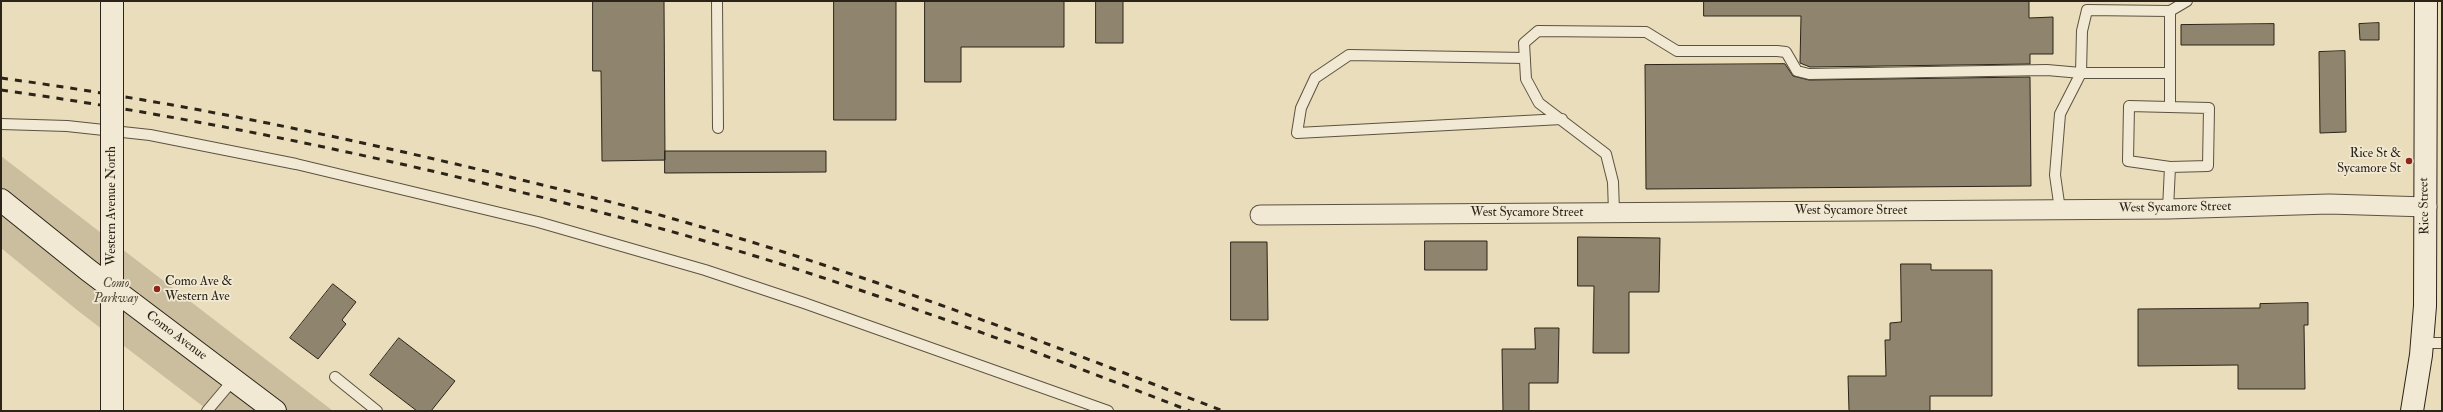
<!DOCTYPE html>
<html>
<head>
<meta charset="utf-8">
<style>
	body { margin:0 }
	#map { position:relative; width:2443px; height:412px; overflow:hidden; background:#eaddbb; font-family:"IM FELL Double Pica",serif }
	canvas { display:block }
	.frame { position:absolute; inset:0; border:2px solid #2c2418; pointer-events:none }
</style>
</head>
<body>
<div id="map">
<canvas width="2443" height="412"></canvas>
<div class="frame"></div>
</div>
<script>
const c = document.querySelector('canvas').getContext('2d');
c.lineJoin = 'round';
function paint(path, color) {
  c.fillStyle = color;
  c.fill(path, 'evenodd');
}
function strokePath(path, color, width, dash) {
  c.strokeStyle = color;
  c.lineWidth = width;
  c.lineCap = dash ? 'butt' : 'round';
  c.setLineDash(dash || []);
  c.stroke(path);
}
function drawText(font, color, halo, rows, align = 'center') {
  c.font = font + ' "IM FELL Double Pica",serif';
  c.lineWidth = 3.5;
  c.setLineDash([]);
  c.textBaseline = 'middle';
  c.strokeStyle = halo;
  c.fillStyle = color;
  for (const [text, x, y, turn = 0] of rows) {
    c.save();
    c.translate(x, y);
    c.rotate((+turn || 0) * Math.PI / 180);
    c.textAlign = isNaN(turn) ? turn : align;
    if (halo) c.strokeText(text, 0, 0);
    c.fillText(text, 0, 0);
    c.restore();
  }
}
const green = new Path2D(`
	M1,156L333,411H209L77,310L1,248Z`);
const building = new Path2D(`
	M593,1H664L665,160L602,161L601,71H593Z
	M834,1H896V120H834Z
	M925,1H1064V47H961V82H925Z
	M1096,1H1123V43H1096Z
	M1704,1H2029V18L2053,17V54H2030V64L1810,67L1800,63L1801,16H1704Z
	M2379,23V40H2360L2359,24Z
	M2274,24V45H2181V25Z
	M2345,51L2346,132L2320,133L2319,52Z
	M1785,64L1793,76L1809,80L2030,77L2031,186L1646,189L1645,65Z
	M665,151H826V172L665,173Z
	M1578,237L1660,238L1659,292H1629V353H1593L1594,286H1578Z
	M1425,241H1487V270H1425Z
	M1231,242H1267L1268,320H1231Z
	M1901,264H1931V270H1992V396H1930V411H1849L1848,376H1886L1885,340H1890V323L1901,322Z
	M333,284L356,302L342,320L346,324L318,359L290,338Z
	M2308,303V325H2304L2305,389H2238V365L2138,366V309L2260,308V304Z
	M1535,328H1559L1558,383H1529V411H1503L1502,349H1535Z
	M399,338L455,381L431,411H417L370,375Z`);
const lane = new Path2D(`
	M717,1L718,128
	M2170,11V106
	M1525,58L1349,55L1315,78L1301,108L1297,133L1562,119
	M1,124L67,126L150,135L296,164L538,222L705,270L804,303L1108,411
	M2168,209L2170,167L2208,166L2209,108L2129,106L2128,161L2170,167
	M2060,210L2055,175L2060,114L2081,73L2082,31L2087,10L2170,11L2187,1
	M1614,212L1613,182L1606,154L1539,103L1526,79L1524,43L1538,31L1646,32L1677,51H1777L1786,52L1797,71L1809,74L2047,70L2081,73H2170
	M2422,343H2442
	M335,377L377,411
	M207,411L234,379`);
const street = new Path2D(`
	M1260,215L2168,209L2329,204L2427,207`);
const secondary = new Path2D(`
	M112,1V18
	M112,176V411
	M1,200L88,270L275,411
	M2412,411L2421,355L2425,306L2426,1`);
const rail = new Path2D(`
	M1,78C170,101 336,135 502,175C562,190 622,204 681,221C866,274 1045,342 1223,411
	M1,90C159,112 315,143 470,180C577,205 683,233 787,266C923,310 1057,359 1190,411`);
const secondaryBridge = new Path2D(`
	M112,176V18`);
const markers = [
	[2409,161,4,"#8f2418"],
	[157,289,4,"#8f2418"]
];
const poiNames = [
	["Rice St &",2401,154],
	["Sycamore St",2401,169],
	["Como Ave &",165,282,"left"],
	["Western Ave",165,297,"left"]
];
const streetNames = [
	["Western Avenue North",112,206,-90],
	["Rice Street",2425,206,-91],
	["West Sycamore Street",2175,208,-1],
	["West Sycamore Street",1851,211],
	["West Sycamore Street",1527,213],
	["Como Avenue",176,336,37]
];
const parkNames = [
	["Como",116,284],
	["Parkway",116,299]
];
paint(green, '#cabe9f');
paint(building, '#8f846d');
strokePath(building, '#2c2418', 1);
strokePath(lane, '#5c5241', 12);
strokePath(street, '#5c5241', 21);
strokePath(secondary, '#2c2418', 24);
strokePath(lane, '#f1e9d3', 10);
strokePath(street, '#f1e9d3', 19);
strokePath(secondary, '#f1e9d3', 22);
strokePath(rail, '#2c2418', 3, [7, 7]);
strokePath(secondaryBridge, '#2c2418', 24, []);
strokePath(secondaryBridge, '#f1e9d3', 22);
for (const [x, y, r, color] of markers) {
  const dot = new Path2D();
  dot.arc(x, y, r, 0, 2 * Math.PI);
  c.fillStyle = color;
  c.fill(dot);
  strokePath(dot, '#f1e9d3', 1.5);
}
drawText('13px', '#2c2418', '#f1e9d3', poiNames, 'right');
drawText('13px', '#2c2418', '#f1e9d3', streetNames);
drawText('italic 13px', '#544a3a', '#f1e9d3', parkNames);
</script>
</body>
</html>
